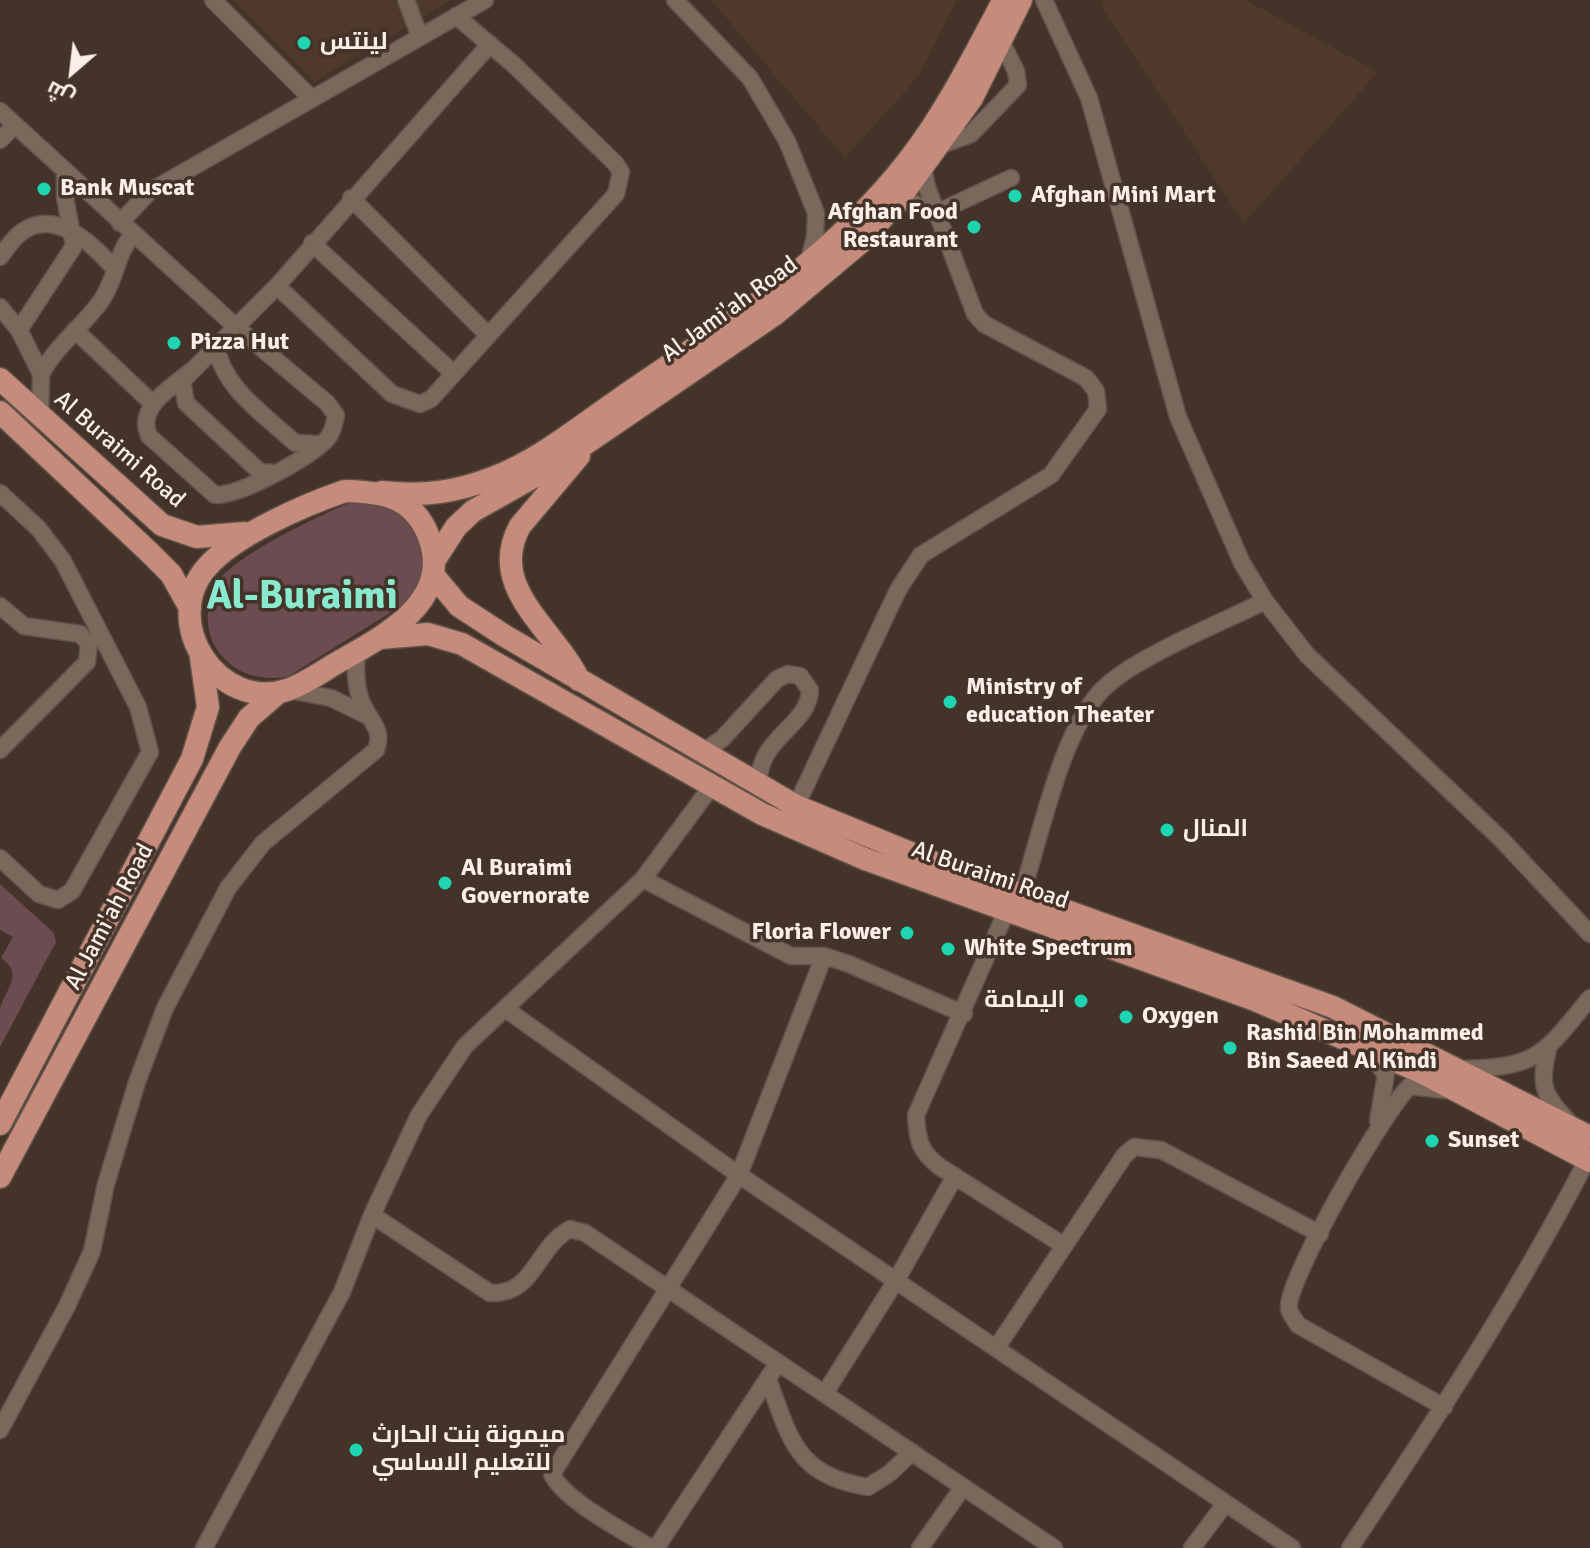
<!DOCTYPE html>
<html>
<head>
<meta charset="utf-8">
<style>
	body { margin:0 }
	#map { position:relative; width:1590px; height:1548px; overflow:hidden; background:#433328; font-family:Signika,Cairo,sans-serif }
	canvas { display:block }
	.north { position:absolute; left:32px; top:32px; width:80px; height:80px; -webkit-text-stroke:6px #433328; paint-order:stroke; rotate:208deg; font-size:22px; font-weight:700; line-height:32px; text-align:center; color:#faefe8 }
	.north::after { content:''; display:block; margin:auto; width:28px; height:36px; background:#faefe8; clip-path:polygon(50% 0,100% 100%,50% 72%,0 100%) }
</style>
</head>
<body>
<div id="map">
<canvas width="1590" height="1548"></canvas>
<div class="north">ش</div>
</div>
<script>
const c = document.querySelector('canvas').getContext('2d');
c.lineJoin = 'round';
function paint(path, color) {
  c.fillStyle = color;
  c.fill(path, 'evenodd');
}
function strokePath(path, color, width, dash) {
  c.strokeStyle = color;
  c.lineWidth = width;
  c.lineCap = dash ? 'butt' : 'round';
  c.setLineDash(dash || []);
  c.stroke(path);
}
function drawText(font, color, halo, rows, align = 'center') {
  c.font = font + ' Signika,Cairo,sans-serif';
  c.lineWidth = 7;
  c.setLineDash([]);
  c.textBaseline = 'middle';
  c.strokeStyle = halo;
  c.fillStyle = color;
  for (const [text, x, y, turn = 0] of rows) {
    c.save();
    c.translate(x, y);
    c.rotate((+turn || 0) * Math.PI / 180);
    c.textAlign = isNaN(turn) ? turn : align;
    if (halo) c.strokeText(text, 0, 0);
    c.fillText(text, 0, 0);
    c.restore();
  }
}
const built = new Path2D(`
	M234,0H451L314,82Z
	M711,0H957L918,77L845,158Z
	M1104,0H1246L1378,72L1244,223L1100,5Z`);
const green = new Path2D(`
	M349,503C359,503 372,502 382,504C425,515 433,565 414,598L287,677C259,680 240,676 221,655C213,646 208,633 208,621C207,608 209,592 218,581C238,554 317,517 349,503Z
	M0,884L54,933L56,942L0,1047C0,1036 0,1020 0,1009C5,989 25,974 1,958L13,937L0,930Z`);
const minor = new Path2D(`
	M213,0L312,99
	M406,0L420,37
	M675,0L750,78L787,141L816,213L815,237L808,263
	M1044,0L1089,98L1178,417L1242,563L1265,601L1307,655L1502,840L1590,934
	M0,111L235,326L327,403L336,415C334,425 332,436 323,443C302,461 242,495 215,495L149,436C136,407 171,388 191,371
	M0,140L15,125
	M941,145L971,134L1018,85L1016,71L1000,39
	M351,198L488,335
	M897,202L915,204L936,213
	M936,213L1011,178
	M120,223L149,192L485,0
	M312,243L453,373
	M0,257C9,245 18,231 33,226C64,215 97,249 115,269
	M277,286L392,394L420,404L431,399L616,194L621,172L615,163L513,64L456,16
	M0,307L19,330L41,374L40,415
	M19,330L74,246L65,197V172
	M75,330L153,404
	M216,344C221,387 265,415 295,443L318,444
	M41,374C56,346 82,327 101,301C116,280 116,254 133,234
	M274,473L260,472L186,403L182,381L277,286L490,44
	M0,493L39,529L63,561L138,707L150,752L72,891L58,900L39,894L0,858
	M0,606L24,626L80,634L89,644L87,662L0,750
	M289,690L331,698L368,716
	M702,752L722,739L777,679L788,674L800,676L810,690C809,726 757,738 759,784
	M796,806L898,590L921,555L1051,475L1098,409L1096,391L1086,378L984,324L975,314L927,187L923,167
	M643,879L791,956H824L849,964L964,1014
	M1022,893C1041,835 1061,731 1103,689C1133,658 1223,622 1265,601
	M1007,910L916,1115C917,1140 920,1152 940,1167L1063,1245
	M507,1010L739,1175L1292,1548
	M1548,1049C1539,1086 1543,1095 1569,1122
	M1367,1052L1386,1074L1378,1121
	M1462,1069C1539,1067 1543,1055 1590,998
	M372,1215L490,1293C535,1295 535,1248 570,1229L585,1233L1054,1548
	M997,1347L1124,1156L1134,1147L1161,1150L1320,1234
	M768,1379C791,1441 796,1475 868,1487L890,1473L912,1452
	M825,1393L897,1279L955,1176
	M1444,1407L1298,1325C1295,1320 1290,1314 1289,1309C1285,1282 1386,1107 1410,1086L1445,1090
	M0,1430L67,1306L92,1251L106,1184L137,1082L165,1008L228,888L263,843L376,750C384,729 370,722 362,703C355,686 355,670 357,652
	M204,1548L342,1292L372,1215L419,1115L465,1046L643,879L711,787
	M651,1548C626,1532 563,1500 552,1474L739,1175L824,956
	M656,1548L778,1363
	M920,1548L963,1487
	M1192,1548L1225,1504
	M1350,1548C1434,1422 1518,1294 1587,1160`);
const major = new Path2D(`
	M0,379L162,525L197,537L245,533
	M0,412L150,553L171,574L190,608
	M345,491C380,492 409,495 426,530C457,597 390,633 340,661C324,670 305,684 287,690C218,712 159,622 207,567C235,535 304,505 345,491Z
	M382,492C423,497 457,492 495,477C541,459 583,424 624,396C725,327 831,260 908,161C945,113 973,58 1001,5
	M434,561L456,527L473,511L553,466L774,315L861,242L897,202L972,98L1021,0
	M434,576L459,606L505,636L796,806L942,866L1333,1007L1590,1137
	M380,638L428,634L462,644L762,814L865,859L1255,1000L1423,1073L1590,1161
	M579,680C555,629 486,588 520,526L579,456
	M0,1124L192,759L208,707L201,658
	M0,1177L230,747L249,718L279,692`);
const markers = [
	[304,43,8,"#1dd5b1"],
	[44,189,8,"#1dd5b1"],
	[1015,196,8,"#1dd5b1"],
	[974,227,8,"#1dd5b1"],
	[174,343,8,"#1dd5b1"],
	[950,702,8,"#1dd5b1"],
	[1167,830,8,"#1dd5b1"],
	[445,883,8,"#1dd5b1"],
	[907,933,8,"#1dd5b1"],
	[948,949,8,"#1dd5b1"],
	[1081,1001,8,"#1dd5b1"],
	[1126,1017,8,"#1dd5b1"],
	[1230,1048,8,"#1dd5b1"],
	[1432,1141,8,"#1dd5b1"],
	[356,1450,8,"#1dd5b1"]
];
const poiNames = [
	["لينتس",320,43],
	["Bank Muscat",60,189],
	["Afghan Mini Mart",1031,196],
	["Afghan Food",958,213,"right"],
	["Restaurant",958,241,"right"],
	["Pizza Hut",190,343],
	["Ministry of",966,688],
	["education Theater",966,716],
	["المنال",1183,830],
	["Al Buraimi",461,869],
	["Governorate",461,897],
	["Floria Flower",891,933,"right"],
	["White Spectrum",964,949],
	["اليمامة",1065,1001,"right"],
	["Oxygen",1142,1017],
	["Rashid Bin Mohammed",1246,1034],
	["Bin Saeed Al Kindi",1246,1062],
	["Sunset",1448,1141],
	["ميمونة بنت الحارث",372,1436],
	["للتعليم الاساسي",372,1464]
];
const streetNames = [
	["Al Jami'ah Road",730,310,-36],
	["Al Buraimi Road",119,450,41],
	["Al Buraimi Road",990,876,19],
	["Al Jami'ah Road",110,917,-62]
];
const townNames = [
	["Al-Buraimi",302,597]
];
paint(built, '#4f392a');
paint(green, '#6c4c51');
strokePath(minor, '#5f5249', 19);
strokePath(major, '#5f5249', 25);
strokePath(minor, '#7a685c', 16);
strokePath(major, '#c78b7c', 22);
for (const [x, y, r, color] of markers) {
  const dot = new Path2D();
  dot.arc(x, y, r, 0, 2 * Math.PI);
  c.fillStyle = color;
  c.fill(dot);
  strokePath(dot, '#433328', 3);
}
drawText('bold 24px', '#faefe8', '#433328', poiNames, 'left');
drawText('24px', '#faefe8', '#433328', streetNames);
drawText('bold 40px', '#88e9cf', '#433328', townNames);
</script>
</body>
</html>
